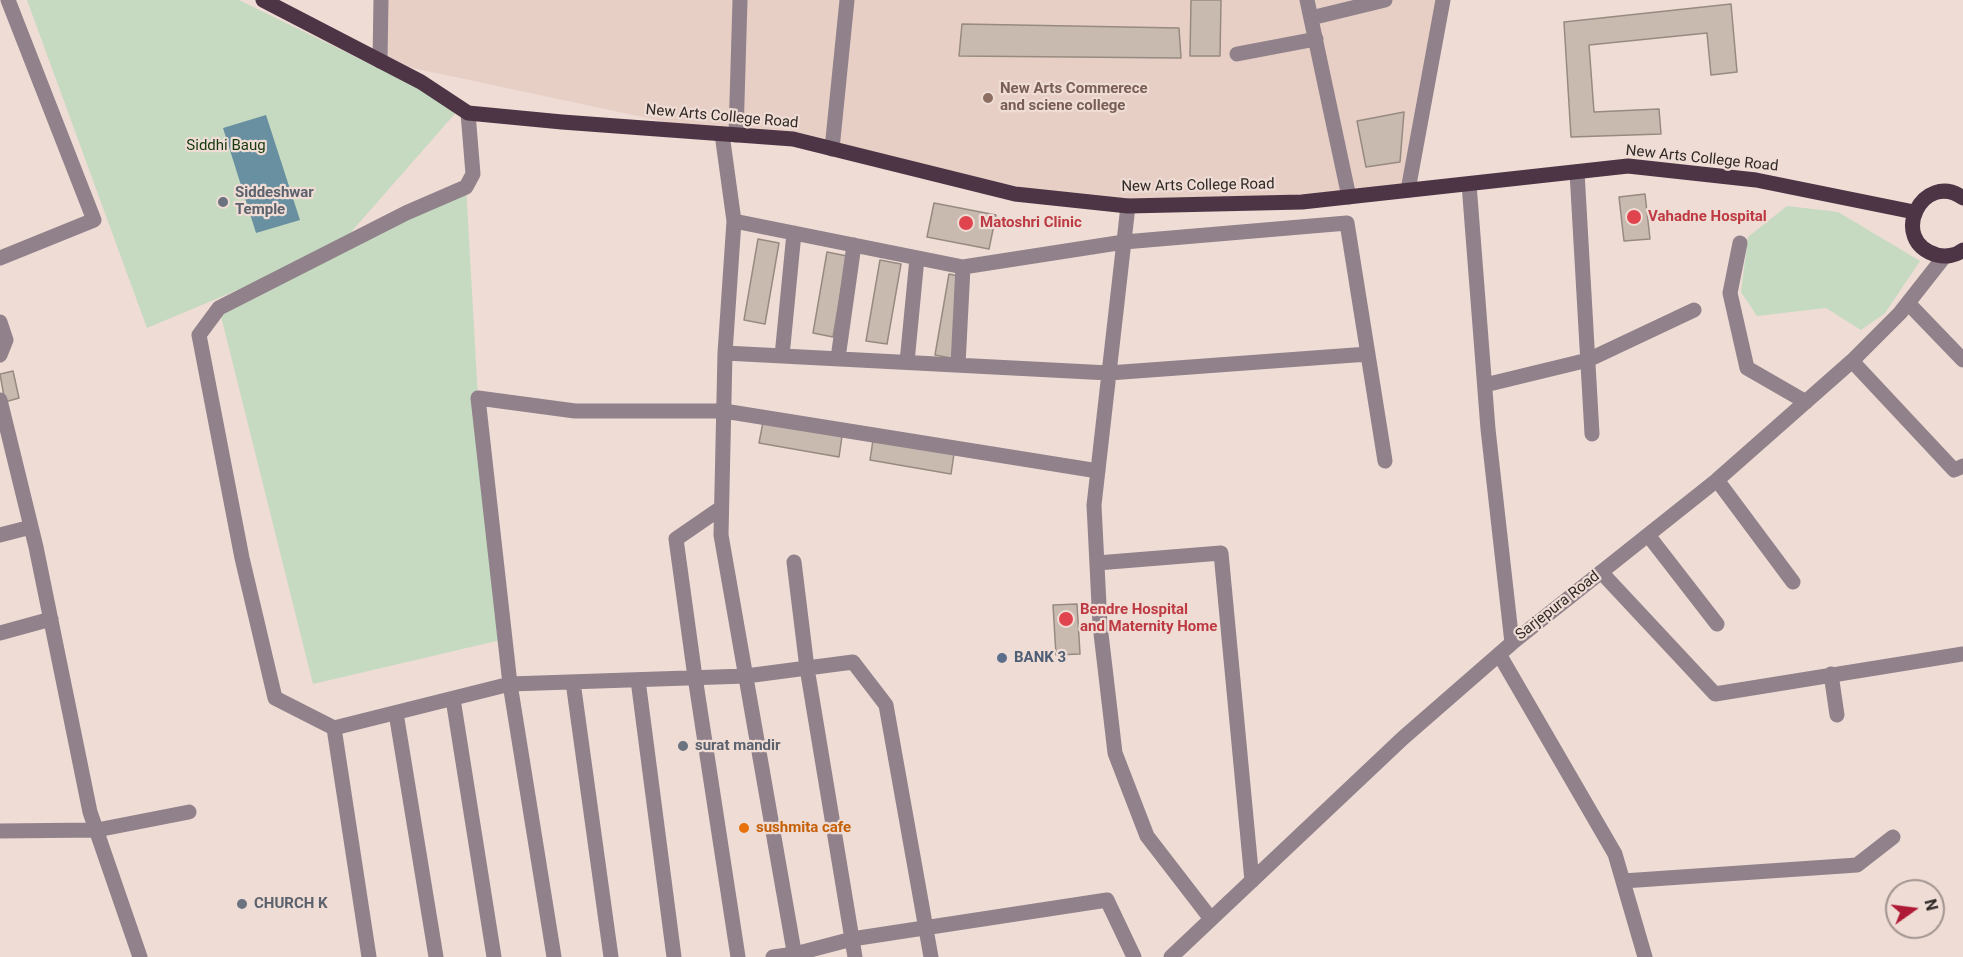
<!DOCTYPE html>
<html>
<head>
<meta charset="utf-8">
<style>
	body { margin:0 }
	#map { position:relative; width:1963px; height:957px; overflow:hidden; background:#eedcd5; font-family:Roboto,sans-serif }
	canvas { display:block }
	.north { position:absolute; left:1885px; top:879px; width:60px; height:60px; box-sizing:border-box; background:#eedcd5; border:2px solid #a2948f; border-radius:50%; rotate:76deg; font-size:16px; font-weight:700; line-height:24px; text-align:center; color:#302926 }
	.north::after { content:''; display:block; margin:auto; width:21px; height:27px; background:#af1b37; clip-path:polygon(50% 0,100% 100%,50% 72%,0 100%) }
</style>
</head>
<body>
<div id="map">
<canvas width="1963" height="957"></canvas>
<div class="north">N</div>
</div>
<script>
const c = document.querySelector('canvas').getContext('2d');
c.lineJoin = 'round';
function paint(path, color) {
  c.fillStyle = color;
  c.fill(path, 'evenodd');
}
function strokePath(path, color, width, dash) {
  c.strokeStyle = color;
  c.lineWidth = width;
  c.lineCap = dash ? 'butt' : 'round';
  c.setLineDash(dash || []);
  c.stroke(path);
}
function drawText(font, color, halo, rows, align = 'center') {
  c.font = font + ' Roboto,sans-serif';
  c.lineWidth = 4.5;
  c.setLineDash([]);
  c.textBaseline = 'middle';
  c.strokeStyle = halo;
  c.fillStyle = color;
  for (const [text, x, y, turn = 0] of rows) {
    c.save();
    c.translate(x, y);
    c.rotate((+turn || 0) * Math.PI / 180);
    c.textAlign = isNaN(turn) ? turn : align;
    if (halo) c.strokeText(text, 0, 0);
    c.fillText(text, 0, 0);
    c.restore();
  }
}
const built = new Path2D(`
	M381,0H1443L1408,190L1128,206L722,134L380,61Z`);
const green = new Path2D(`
	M27,0H239L460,108L337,248L147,328Z
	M466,187L478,398L505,639L313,684L219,308Z
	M1787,206L1838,212L1920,261L1885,313L1861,330L1826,308L1757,316L1741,292L1748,237Z`);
const water = new Path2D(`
	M266,115L300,220L256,233L223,128Z`);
const building = new Path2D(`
	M1191,0H1221L1220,56H1190Z
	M1731,4L1737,72L1711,75L1707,33L1589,45L1594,112L1659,109L1661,134L1571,137L1564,22Z
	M962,24L1179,28L1181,58L959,56Z
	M1404,112L1400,162L1366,167L1357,121Z
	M1645,194L1650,239L1624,241L1619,197Z
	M934,203L996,215L989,249L927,237Z
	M758,239L779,243L765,324L744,320Z
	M827,252L847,256L833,337L813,333Z
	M880,260L901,264L887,344L866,341Z
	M949,274L969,278L956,359L935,355Z
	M13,371L19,398L5,402L0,374Z
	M763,422L842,436L839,457L759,443Z
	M873,440L954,454L951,474L870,460Z
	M1077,604L1080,654L1056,655L1053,605Z`);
const minor = new Path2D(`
	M1307,0L1349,197
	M1311,18L1385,0
	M1237,54L1316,39
	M380,61L381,0
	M722,134L734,221L725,353L721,535L795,957
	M736,135L740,0
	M832,149L847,0
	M1577,172L1592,434
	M1469,184L1488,429L1512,643
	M1408,190L1443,0
	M1128,206L1094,505L1100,625L1115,753L1147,836L1211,919
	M734,221L963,267L1124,242L1347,223L1385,461
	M1740,243L1730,293L1747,368L1806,402
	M0,258L94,220L8,0
	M1908,303L1963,360
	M0,322L6,340L0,355
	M725,353L1109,373L1368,354
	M782,356L794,233
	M838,358L854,245
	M1852,361L1954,470L1963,466
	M907,362L917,258
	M958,365L963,267
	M1485,385L1588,360L1694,310
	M0,400L36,547L90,812L140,957
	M1717,480L1793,582
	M721,508L676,539L695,677L738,957
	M0,535L31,527
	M1648,535L1717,624
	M794,562L807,668L855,957
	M1097,563L1221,553L1252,881
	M1601,572L1715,694L1963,654
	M0,633L51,619
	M1499,654L1615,854L1645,957
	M1831,674L1837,715
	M638,680L674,957
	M573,682L611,957
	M453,699L494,957
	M396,713L436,957
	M334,728L510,684L746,676L853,662L886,705L931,957
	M0,831L97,830L189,812
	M1623,881L1857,865L1893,837
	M369,957L334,728L275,698L242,558L199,335L219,308L406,213L466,187L473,174L468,113
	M554,957L510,684L478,398L575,411H724L1098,471
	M773,957L795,954L852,939L1107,900L1134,957
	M1171,957L1403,738L1512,643L1717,480L1852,361L1900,313L1944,257`);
const major = new Path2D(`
	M263,0L421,82L468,113L562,122L793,139L1015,194L1128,206L1302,202L1628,166L1756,180L1914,212
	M1963,198C1923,169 1887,241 1937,255C1945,257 1956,256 1963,250`);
const markers = [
	[988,98,6,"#8d6e63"],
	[223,202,6,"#6b7280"],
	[1634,217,8,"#e0444e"],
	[966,223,8,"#e0444e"],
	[1066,619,8,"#e0444e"],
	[1002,658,6,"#5c6f8a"],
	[683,746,6,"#6b7280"],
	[744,828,6,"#e8710a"],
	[242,904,6,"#6b7280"]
];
const educationNames = [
	["New Arts Commerece",1000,89],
	["and sciene college",1000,106]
];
const streetNames = [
	["New Arts College Road",722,117,5],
	["New Arts College Road",1702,159,6],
	["New Arts College Road",1198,186,-1],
	["Sarjepura Road",1558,606,-38]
];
const parkNames = [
	["Siddhi Baug",226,146]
];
const worshipNames = [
	["Siddeshwar",235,193],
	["Temple",235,210],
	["surat mandir",695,746],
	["CHURCH K",254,904]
];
const healthNames = [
	["Vahadne Hospital",1648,217],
	["Matoshri Clinic",980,223],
	["Bendre Hospital",1080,610],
	["and Maternity Home",1080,627]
];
const serviceNames = [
	["BANK 3",1014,658]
];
const foodNames = [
	["sushmita cafe",756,828]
];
paint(built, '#e7cfc5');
paint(green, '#c5dac0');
paint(water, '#6890a1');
paint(building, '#c8baaf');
strokePath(building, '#978a80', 1.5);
strokePath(minor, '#90818b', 15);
strokePath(major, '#4d3546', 15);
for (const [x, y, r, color] of markers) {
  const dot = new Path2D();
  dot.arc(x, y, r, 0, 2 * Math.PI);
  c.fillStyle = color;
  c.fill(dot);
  strokePath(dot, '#eedcd5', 2);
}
drawText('bold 15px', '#785e54', '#eedcd5', educationNames, 'left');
drawText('15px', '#302926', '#eedcd5', streetNames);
drawText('15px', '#16390d', '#eedcd5', parkNames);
drawText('bold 15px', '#5b616d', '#eedcd5', worshipNames, 'left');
drawText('bold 15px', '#be3a42', '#eedcd5', healthNames, 'left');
drawText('bold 15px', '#4e5e75', '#eedcd5', serviceNames, 'left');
drawText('bold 15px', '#c56008', '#eedcd5', foodNames, 'left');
</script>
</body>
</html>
